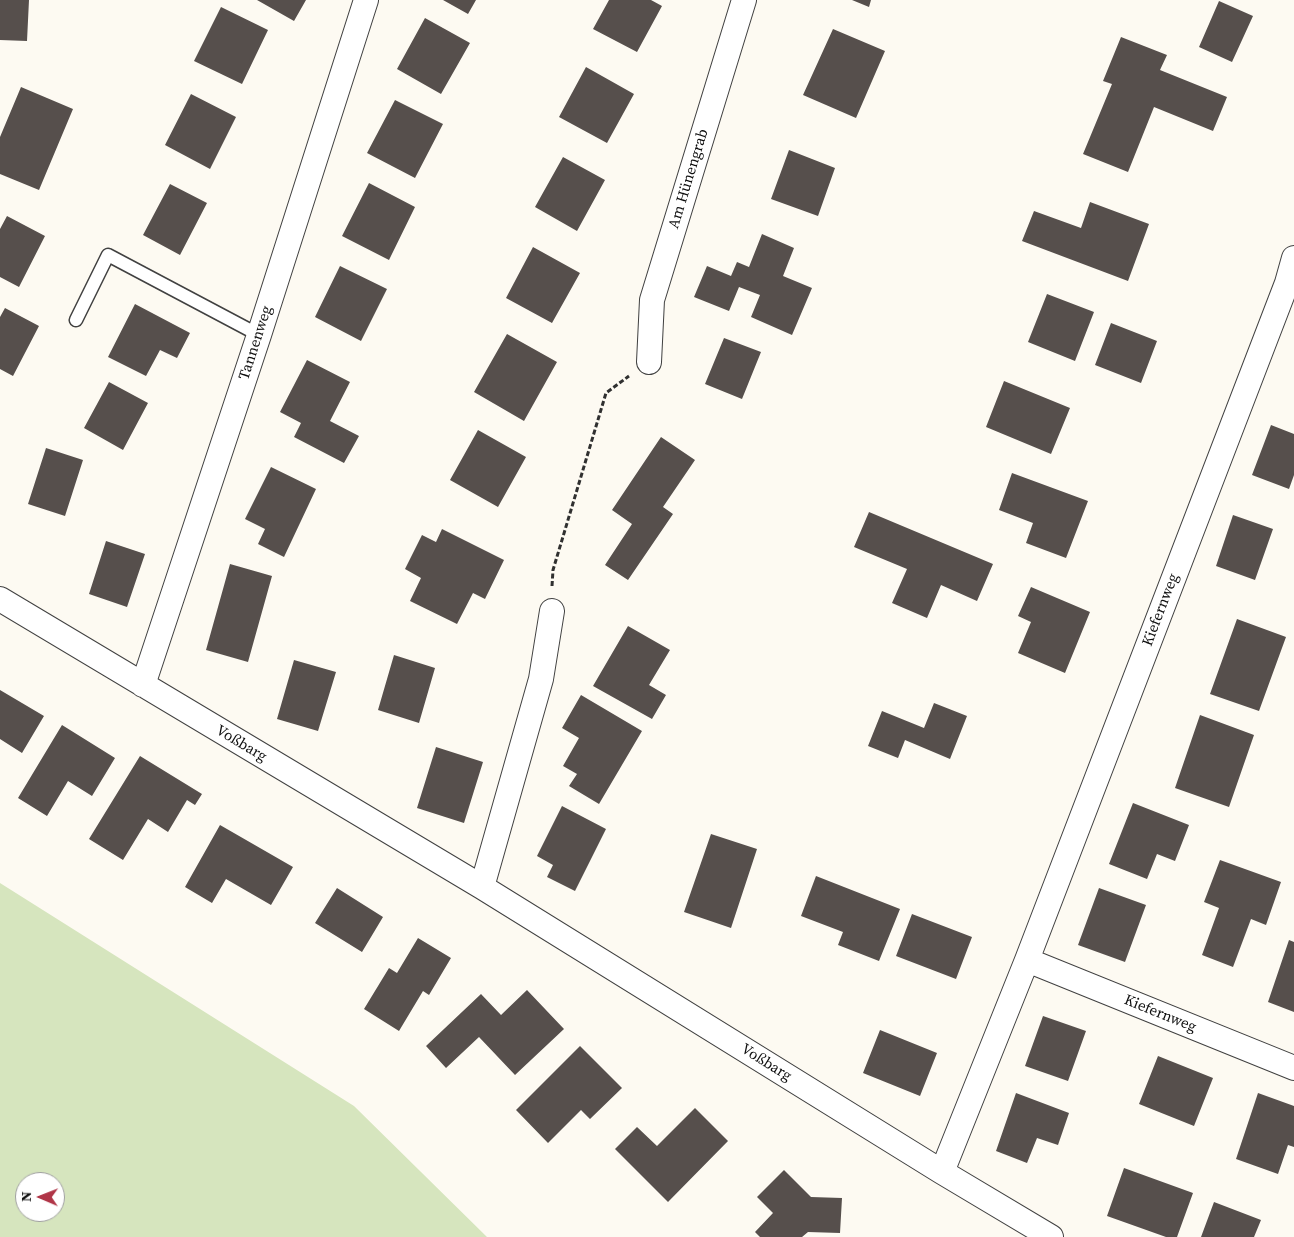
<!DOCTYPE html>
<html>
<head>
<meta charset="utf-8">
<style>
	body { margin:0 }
	#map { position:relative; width:1294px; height:1237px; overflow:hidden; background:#fdfaf2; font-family:"Source Serif 4",serif }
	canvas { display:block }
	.north { position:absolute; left:15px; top:1172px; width:50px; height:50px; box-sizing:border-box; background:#fff; border:1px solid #9f9f9f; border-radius:50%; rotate:271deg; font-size:14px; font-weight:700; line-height:20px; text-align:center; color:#0e0e0e }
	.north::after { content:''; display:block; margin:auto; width:18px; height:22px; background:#b03547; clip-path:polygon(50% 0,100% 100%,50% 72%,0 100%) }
</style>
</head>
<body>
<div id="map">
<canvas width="1294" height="1237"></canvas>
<div class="north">N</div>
</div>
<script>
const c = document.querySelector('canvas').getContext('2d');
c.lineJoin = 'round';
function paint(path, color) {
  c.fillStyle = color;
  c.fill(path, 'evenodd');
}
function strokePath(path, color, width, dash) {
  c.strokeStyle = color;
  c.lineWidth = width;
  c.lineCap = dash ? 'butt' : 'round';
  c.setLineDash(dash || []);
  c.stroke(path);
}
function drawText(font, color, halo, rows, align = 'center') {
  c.font = font + ' "Source Serif 4",serif';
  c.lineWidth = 5;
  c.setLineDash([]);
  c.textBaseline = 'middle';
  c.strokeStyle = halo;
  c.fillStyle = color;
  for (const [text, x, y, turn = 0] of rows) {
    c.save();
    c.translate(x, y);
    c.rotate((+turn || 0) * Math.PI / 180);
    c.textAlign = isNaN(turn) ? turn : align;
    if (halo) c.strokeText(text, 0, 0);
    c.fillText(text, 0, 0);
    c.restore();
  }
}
const green = new Path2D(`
	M0,883L354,1106L487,1237H0ZM25,1182H55V1212H25Z`);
const building = new Path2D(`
	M0,0H29L27,41L0,40Z
	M257,0H306L294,21Z
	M443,0H476L468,14Z
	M609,0H651L662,6L637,52L593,29Z
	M852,0H871L869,7Z
	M1219,1L1253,16L1232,62L1199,47Z
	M221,7L268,30L242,84L194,61Z
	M425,18L470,43L441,94L397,69Z
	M833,29L885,51L856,118L803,95Z
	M1121,37L1167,55L1160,70L1227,97L1213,131L1154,107L1128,172L1083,154L1112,84L1103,81Z
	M586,67L634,94L607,143L559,117Z
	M21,87L73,109L39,190L0,174V137Z
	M191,94L236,117L210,169L165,145Z
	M395,100L443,124L415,178L367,153Z
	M789,150L835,168L818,216L771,199Z
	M563,157L605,180L577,231L535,207Z
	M369,183L415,207L389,260L342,236Z
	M170,184L207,203L180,255L143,235Z
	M1090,202L1149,224L1128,281L1022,241L1034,211L1081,228Z
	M7,216L45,236L19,287L0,277V229Z
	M762,234L794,248L783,276L812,288L792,335L751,317L760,295L739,287L729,311L694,297L707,266L731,276L737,262L749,267Z
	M533,247L580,273L552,323L506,298Z
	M340,266L387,289L361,341L315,317Z
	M1047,294L1094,312L1075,361L1028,342Z
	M135,304L190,333L177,358L160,350L146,376L108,357Z
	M5,308L39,326L13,376L0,369V317Z
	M1111,323L1157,341L1141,383L1095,365Z
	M507,334L557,362L524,421L474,392Z
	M724,338L761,352L742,399L705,384Z
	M307,360L350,382L330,421L359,436L344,463L294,437L301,423L280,412Z
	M1004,381L1070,408L1051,454L986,427Z
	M109,382L148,403L123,450L84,428Z
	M1271,425L1294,434V475L1289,489L1252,475Z
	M478,430L526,457L498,507L450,480Z
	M661,437L695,460L663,507L673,514L628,580L605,565L632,524L612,510Z
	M46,448L83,460L65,516L28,504Z
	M271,467L316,489L284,557L258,544L265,529L245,519Z
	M1012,473L1088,501L1066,558L1026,543L1033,523L999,510Z
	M869,512L993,564L977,601L941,585L927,618L892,603L907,569L854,547Z
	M1233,515L1273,529L1255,580L1216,566Z
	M442,529L504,560L485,599L473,593L457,624L410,601L421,578L405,569L422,535L436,542Z
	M106,541L145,554L127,607L89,594Z
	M230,564L272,576L248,662L206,650Z
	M1031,587L1090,612L1065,673L1018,653L1031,622L1018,616Z
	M1237,619L1286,637L1259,711L1210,694Z
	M628,626L670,650L649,685L666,695L652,719L593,686Z
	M394,655L435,668L419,723L378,710Z
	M294,660L336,672L318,731L277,719Z
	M0,690L44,716L22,753L0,739Z
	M581,695L642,731L599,804L569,786L577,774L563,766L579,738L562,728Z
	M934,703L967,716L950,759L905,740L898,758L868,746L882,711L924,728Z
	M1200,715L1254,735L1229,807L1175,788Z
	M62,725L115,758L92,796L68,781L47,816L18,798Z
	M436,747L483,762L464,823L417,808Z
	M140,756L202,794L195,805L187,800L168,832L148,819L123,860L89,839Z
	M1133,803L1189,825L1175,861L1157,854L1147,879L1109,864Z
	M562,806L606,829L575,891L547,877L553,865L537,856Z
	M220,825L293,867L271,905L226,879L212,903L185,887Z
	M711,834L757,849L731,928L684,912Z
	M1220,860L1281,882L1266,925L1251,919L1233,967L1202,955L1219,908L1204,902Z
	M816,876L900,909L879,961L838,945L843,932L801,916Z
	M337,888L383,917L362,952L315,923Z
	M1099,888L1146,905L1125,962L1078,945Z
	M912,914L972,937L956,979L896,956Z
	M418,938L451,958L429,995L423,991L399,1031L364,1009L389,968L397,973Z
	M1289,940L1294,942V1012L1268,1002Z
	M527,990L564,1029L515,1075L479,1037L446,1068L426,1046L481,994L501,1015Z
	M1043,1016L1086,1031L1068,1081L1025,1066Z
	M880,1030L937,1053L920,1096L863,1073Z
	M580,1046L622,1088L590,1119L581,1110L548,1143L516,1110Z
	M1158,1056L1213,1078L1194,1126L1139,1104Z
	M1016,1093L1069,1113L1058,1145L1037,1138L1027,1163L996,1151Z
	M1258,1093L1294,1106V1147L1288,1145L1278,1174L1236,1159Z
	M695,1108L728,1141L668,1202L615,1149L637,1127L657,1146Z
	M1124,1168L1193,1193L1177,1237H1166L1107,1216Z
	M784,1170L811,1197L842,1198L840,1233L808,1232L802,1237H760L755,1232L773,1213L757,1197Z
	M1214,1202L1261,1220L1254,1237H1201Z`);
const path = new Path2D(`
	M552,586L553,570L606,393L629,376`);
const service = new Path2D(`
	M76,320L108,255L259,335`);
const minor = new Path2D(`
	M649,362L652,300L744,0
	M0,599L482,887L942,1172L1051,1237
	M143,685L259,335L366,0
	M482,887L541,679L552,611
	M1027,960L1294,1068
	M942,1172L1027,960L1287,283L1294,258`);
const streetNames = [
	["Am Hünengrab",689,179,-73],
	["Tannenweg",256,343,-72],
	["Kiefernweg",1161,610,-69],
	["Voßbarg",241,744,31],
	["Kiefernweg",1160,1014,22],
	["Voßbarg",766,1063,32]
];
paint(green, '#d6e5be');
paint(building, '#564f4c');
strokePath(service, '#414141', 15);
strokePath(minor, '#414141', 26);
strokePath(path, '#303030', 3, [5, 2.5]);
strokePath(service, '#fff', 12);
strokePath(minor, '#fff', 24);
drawText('15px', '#0e0e0e', '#fff', streetNames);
</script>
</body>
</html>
